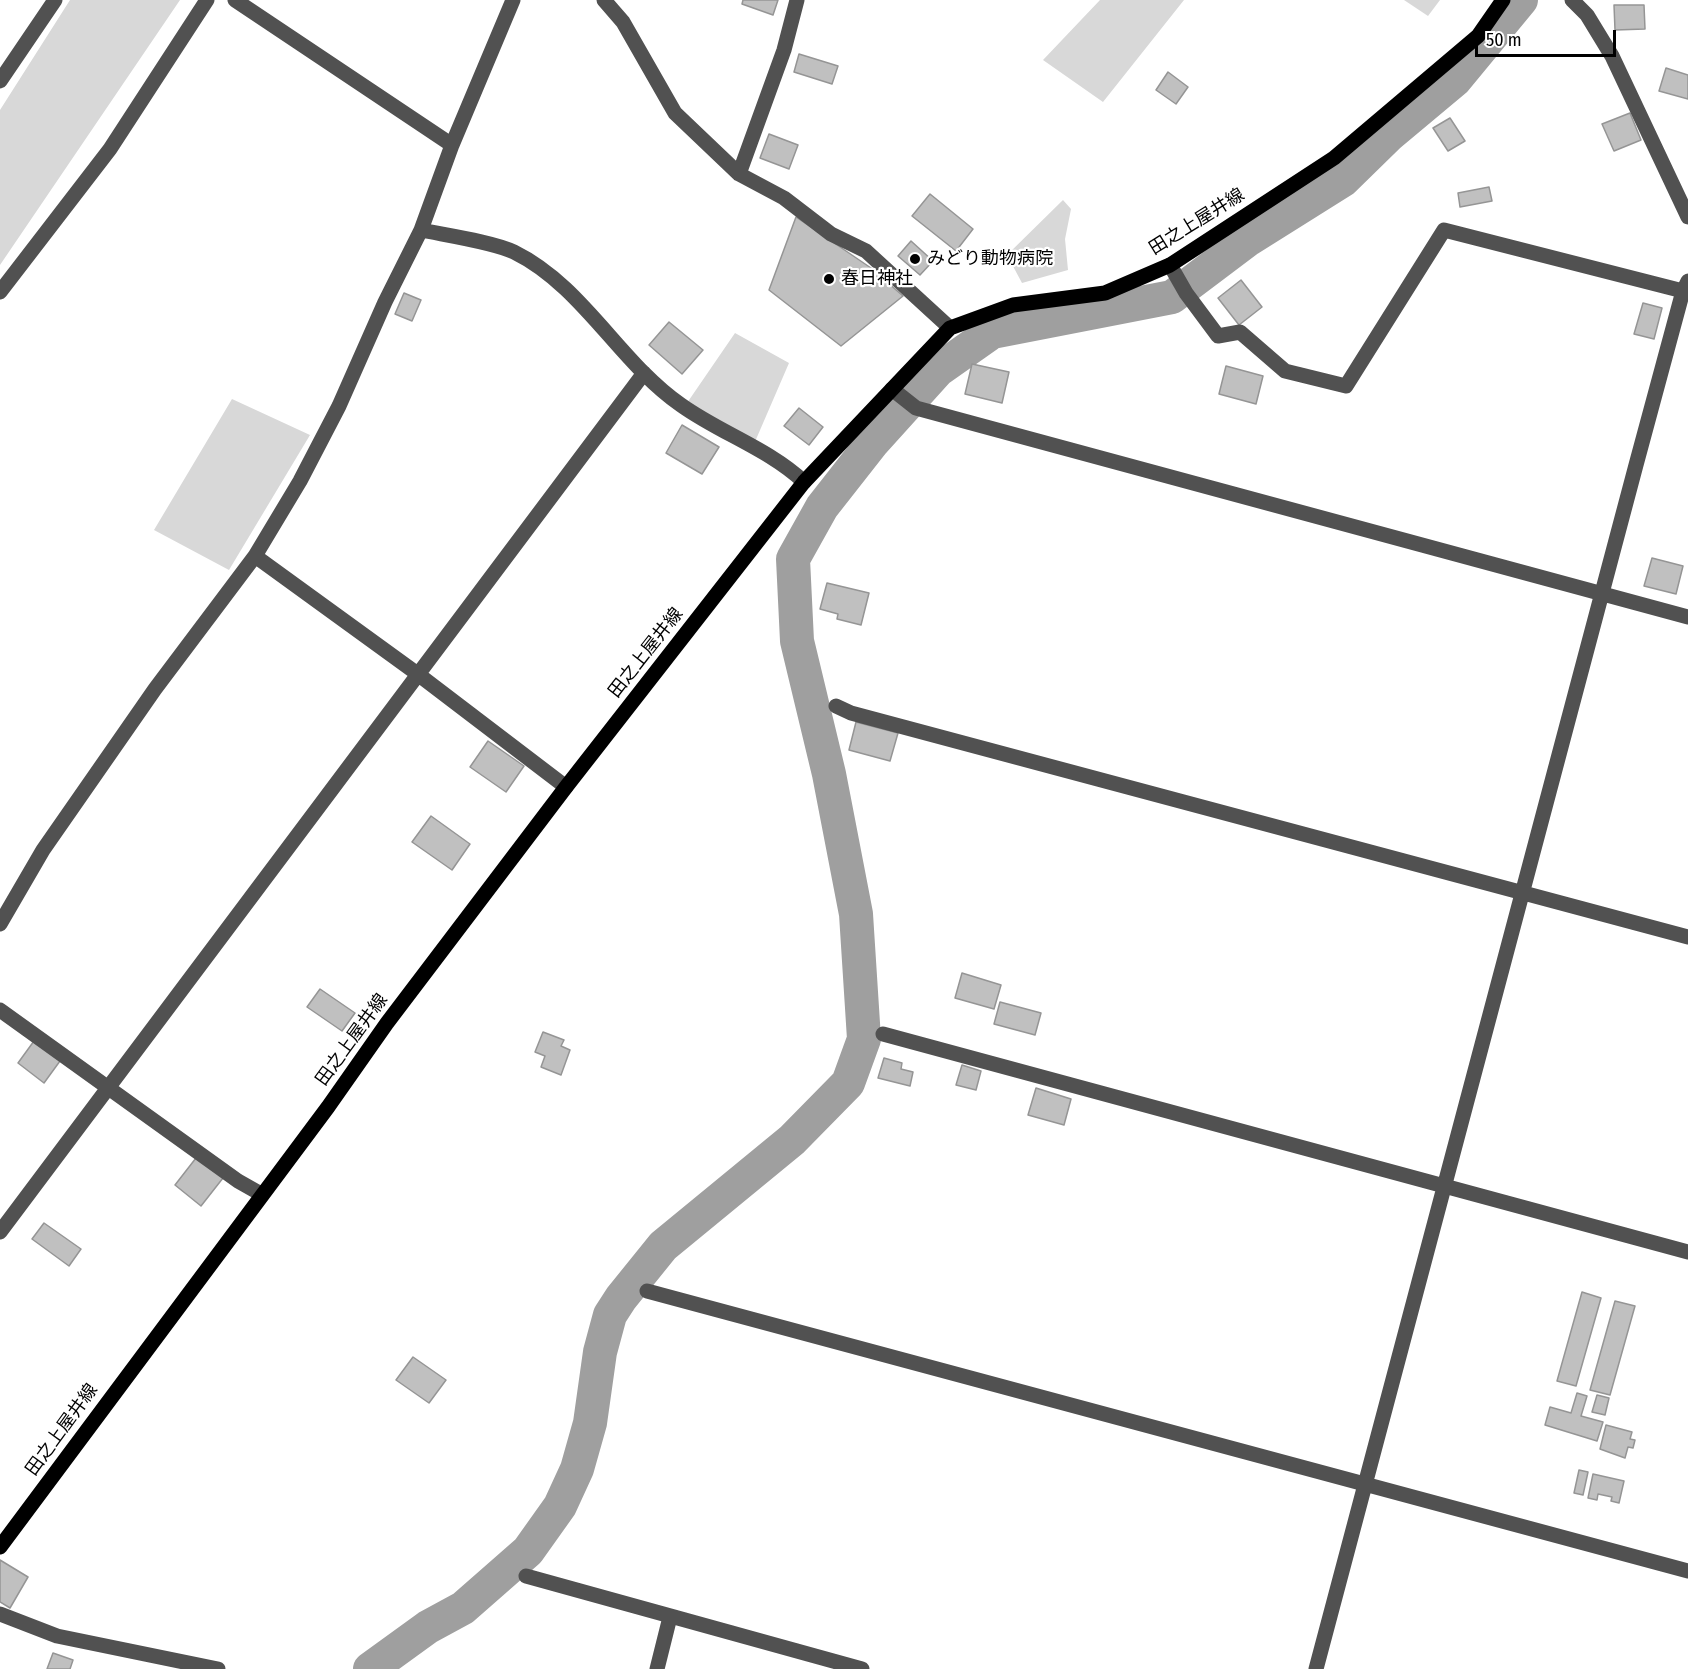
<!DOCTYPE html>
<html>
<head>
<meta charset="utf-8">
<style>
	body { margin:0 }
	#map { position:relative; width:1688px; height:1669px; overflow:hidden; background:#fff; font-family:"Fira Sans Condensed",sans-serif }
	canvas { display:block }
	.scale { position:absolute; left:1475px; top:30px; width:141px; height:27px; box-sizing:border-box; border:3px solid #000; border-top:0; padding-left:8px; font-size:18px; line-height:21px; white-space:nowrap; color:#000; -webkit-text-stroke:4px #fff; paint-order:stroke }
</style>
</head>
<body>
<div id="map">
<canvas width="1688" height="1669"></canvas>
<div class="scale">50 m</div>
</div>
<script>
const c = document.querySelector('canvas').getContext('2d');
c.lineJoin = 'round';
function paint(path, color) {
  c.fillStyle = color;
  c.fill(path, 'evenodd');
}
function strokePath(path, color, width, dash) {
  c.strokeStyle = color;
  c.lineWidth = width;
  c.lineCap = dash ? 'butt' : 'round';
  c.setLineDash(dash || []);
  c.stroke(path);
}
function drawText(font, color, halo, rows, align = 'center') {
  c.font = font + ' "Fira Sans Condensed","Noto Sans JP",sans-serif';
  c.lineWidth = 4.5;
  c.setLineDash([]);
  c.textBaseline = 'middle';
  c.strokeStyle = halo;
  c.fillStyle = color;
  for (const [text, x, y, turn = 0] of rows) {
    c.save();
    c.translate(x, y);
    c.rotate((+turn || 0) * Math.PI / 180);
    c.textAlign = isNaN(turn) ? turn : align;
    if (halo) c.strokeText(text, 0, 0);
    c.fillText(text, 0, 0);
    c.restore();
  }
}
const green = new Path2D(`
	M70,0H180L0,265V110Z
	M1100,0H1184L1103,102L1043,60Z
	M1404,0H1440L1428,16Z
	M1063,200L1071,209L1065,239L1068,270L1022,283L1007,255Z
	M735,333L789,363L754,444L687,403Z
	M232,399L310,435L229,570L154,530Z`);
const river = new Path2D(`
	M370,1669L428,1627L463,1608L528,1551L560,1506L577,1469L590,1423L600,1352L610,1315L621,1298L663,1246L792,1140L848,1083L864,1039L856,914L829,774L797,641L793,559L822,507L873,442L938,370L992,332L1172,297L1249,239L1343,180L1388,136L1455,80L1521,0`);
const building = new Path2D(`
	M743,0H778L773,15L742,4Z
	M1614,5H1644L1645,29L1615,30Z
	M799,54L838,66L832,84L794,72Z
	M1666,68L1688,75V99L1659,91Z
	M1168,72L1188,87L1176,104L1156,90Z
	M1630,113L1641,140L1614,151L1602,124Z
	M1450,118L1465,141L1448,151L1433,128Z
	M769,134L798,145L789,169L760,158Z
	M1489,187L1492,201L1460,207L1458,193Z
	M930,194L973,229L956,251L912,216Z
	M796,217L871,268L903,296L841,346L769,290Z
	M911,241L933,261L920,275L898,256Z
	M1241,280L1262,307L1239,325L1218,298Z
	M404,293L421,300L412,321L395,314Z
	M1643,303L1662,308L1654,339L1634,334Z
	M669,322L703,350L682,374L649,345Z
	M972,364L1009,372L1002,403L965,394Z
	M1226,366L1263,376L1256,404L1219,394Z
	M799,408L823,427L809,445L784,426Z
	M682,425L719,447L702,474L666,453Z
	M1652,558L1683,566L1676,594L1644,586Z
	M827,583L869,593L861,625L837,619L838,614L820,609Z
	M856,722L898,733L890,761L849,750Z
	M488,741L524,766L506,792L470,767Z
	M431,816L470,844L452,870L412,842Z
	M962,973L1001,985L994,1009L955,998Z
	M320,989L355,1013L342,1031L307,1007Z
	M1000,1002L1041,1013L1035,1035L994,1024Z
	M543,1032L564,1040L561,1046L570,1050L561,1075L541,1067L545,1056L535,1052Z
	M34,1041L60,1061L44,1083L18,1063Z
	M884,1058L902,1063L901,1069L913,1072L910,1086L878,1078Z
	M962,1065L981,1071L976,1090L956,1085Z
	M1036,1088L1071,1099L1064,1125L1028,1115Z
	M196,1158L223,1178L201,1206L175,1185Z
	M44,1223L81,1249L69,1266L32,1239Z
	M1582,1292L1601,1298L1576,1386L1557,1381Z
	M1615,1301L1635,1306L1610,1395L1590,1390Z
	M413,1357L446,1380L429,1403L396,1380Z
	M1577,1393L1587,1396L1581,1416L1603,1422L1597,1441L1545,1425L1550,1407L1571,1413Z
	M1597,1395L1609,1398L1605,1415L1592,1412Z
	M1606,1425L1632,1432L1630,1439L1635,1440L1633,1448L1628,1447L1625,1458L1600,1449Z
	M1579,1470L1588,1472L1583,1495L1574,1493Z
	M1593,1474L1624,1481L1619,1503L1611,1501L1612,1497L1598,1494L1597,1500L1588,1498Z
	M0,1560L28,1577L10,1608L0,1602Z
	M53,1653L73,1660L70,1669H47Z`);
const minor = new Path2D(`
	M235,0L452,145
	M604,0L623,22L675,113L739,174L784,198L831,234L866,251L950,328
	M1572,0L1587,15L1612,56L1688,217
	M0,81L55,0
	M739,174L784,50L797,0
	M421,230C445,235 493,242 514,252C583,286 619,362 681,405C720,433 769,449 804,482
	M1170,265L1186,293L1218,336L1240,332L1285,371L1346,386L1444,230L1683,291
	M0,292L110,149L207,0
	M892,389L916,408L1688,617
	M255,556L419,675L566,787
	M836,706L851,713L1688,937
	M0,924L43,850L155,689L255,556L300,481L339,406L385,302L421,230L452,145L513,0
	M0,1010L238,1181L261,1194
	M883,1034L1688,1252
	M0,1232L644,373
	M647,1291L1688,1571
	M526,1576L862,1669
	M0,1614L57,1636L218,1669
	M657,1669L670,1617
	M1316,1669L1636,465L1683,291L1688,281`);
const major = new Path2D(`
	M0,1547L328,1107L387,1023L566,787L804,482L950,328L1013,305L1105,293L1170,265L1334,158L1478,36L1503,0`);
const markers = [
	[915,259,6,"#000"],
	[829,279,6,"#000"]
];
const streetNames = [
	["田之上屋井線",1197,222,-32],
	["田之上屋井線",646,653,-52],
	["田之上屋井線",352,1040,-54],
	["田之上屋井線",62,1430,-54]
];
const poiNames = [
	["みどり動物病院",927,259],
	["春日神社",841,279]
];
paint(green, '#d8d8d8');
strokePath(river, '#9f9f9f', 34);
paint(building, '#c0c0c0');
strokePath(building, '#959595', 1.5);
strokePath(minor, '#515151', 15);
strokePath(major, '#000', 15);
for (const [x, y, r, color] of markers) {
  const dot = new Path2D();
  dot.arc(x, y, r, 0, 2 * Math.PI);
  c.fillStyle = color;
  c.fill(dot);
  strokePath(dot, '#fff', 2);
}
drawText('18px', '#000', '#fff', streetNames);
drawText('18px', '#000', '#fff', poiNames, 'left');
</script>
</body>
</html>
